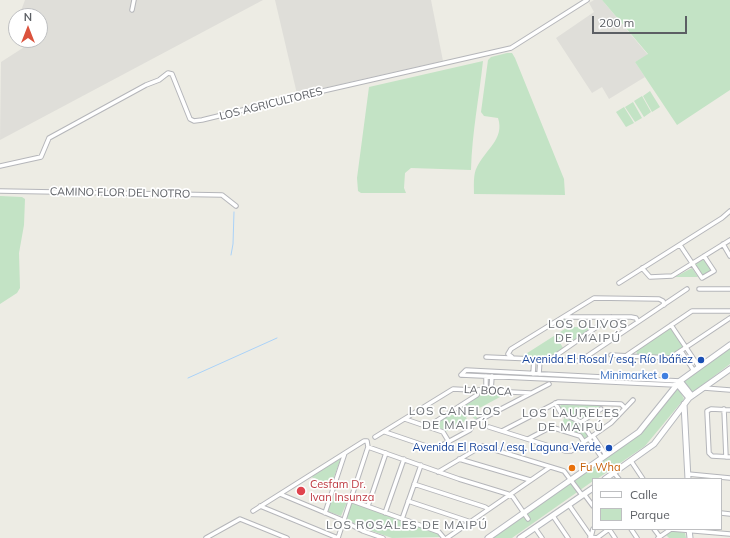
<!DOCTYPE html>
<html>
<head>
<meta charset="utf-8">
<style>
	body { margin:0 }
	#map { position:relative; width:730px; height:538px; overflow:hidden; background:#edece4; font-family:Mulish,sans-serif }
	canvas { display:block }
	.legend { position:absolute; left:592px; top:478px; width:130px; height:52px; box-sizing:border-box; background:#fff; border:1px solid #bebfc1; margin:0; padding:5px 7px; list-style:none; font-size:12px; color:#5c5f64 }
	.legend li { display:flex; align-items:center; gap:8px; height:20px }
	.legend b { width:20px; border:1px solid #bebfc1 }
	.north { position:absolute; left:8px; top:8px; width:40px; height:40px; box-sizing:border-box; background:#fff; border:1px solid #bebfc1; border-radius:50%; rotate:0deg; font-size:11px; font-weight:700; line-height:16px; text-align:center; color:#5c5f64 }
	.north::after { content:''; display:block; margin:auto; width:14px; height:18px; background:#db523d; clip-path:polygon(50% 0,100% 100%,50% 72%,0 100%) }
	.scale { position:absolute; left:592px; top:16px; width:95px; height:18px; box-sizing:border-box; border:2px solid #5c5f64; border-top:0; padding-left:5px; font-size:12px; line-height:14px; white-space:nowrap; color:#5c5f64; -webkit-text-stroke:3px #fff; paint-order:stroke }
</style>
</head>
<body>
<div id="map">
<canvas width="730" height="538"></canvas>
<ul class="legend">
<li><b style="height:5px;background:#fff"></b>Calle</li>
<li><b style="height:11px;background:#c3e3c5"></b>Parque</li>
</ul>
<div class="north">N</div>
<div class="scale">200 m</div>
</div>
<script>
const c = document.querySelector('canvas').getContext('2d');
c.lineJoin = 'round';
function paint(path, color) {
  c.fillStyle = color;
  c.fill(path, 'evenodd');
}
function strokePath(path, color, width, dash) {
  c.strokeStyle = color;
  c.lineWidth = width;
  c.lineCap = dash ? 'butt' : 'round';
  c.setLineDash(dash || []);
  c.stroke(path);
}
function drawText(font, color, halo, rows, align = 'center') {
  c.font = font + ' Mulish,sans-serif';
  c.lineWidth = 3.5;
  c.setLineDash([]);
  c.textBaseline = 'middle';
  c.strokeStyle = halo;
  c.fillStyle = color;
  for (const [text, x, y, turn = 0] of rows) {
    c.save();
    c.translate(x, y);
    c.rotate((+turn || 0) * Math.PI / 180);
    c.textAlign = isNaN(turn) ? turn : align;
    if (halo) c.strokeText(text, 0, 0);
    c.fillText(text, 0, 0);
    c.restore();
  }
}
const industrial = new Path2D(`
	M25,0H263L0,140L1,62L29,44L24,40H40V16H19Z
	M275,0H431L443,61L297,94Z
	M594,0H602L648,55L635,62L645,77L609,99L602,87L592,93L556,38L594,12L589,3Z`);
const green = new Path2D(`
	M602,0H730V90L677,125L635,62L648,54Z
	M507,53H512L515,58L564,179L565,195L474,194C474,186 473,174 477,167C485,150 505,139 498,118L484,116L481,112L488,60L491,57Z
	M483,61C479,98 472,133 471,170L411,168L405,173L404,188L406,193H361L358,191L357,178L369,87Z
	M650,91L660,107L652,112L643,96Z
	M642,96L651,112L644,117L634,101Z
	M633,102L642,118L635,122L625,107Z
	M624,107L634,123L626,127L616,112Z
	M0,196L22,197L25,199L24,225L19,253L20,288L17,293L0,304Z
	M704,259L712,270L702,277L695,264Z
	M692,268L698,277H675Z
	M565,318H569L570,327H593L569,343L565,337L559,341L563,348L549,357H521L568,327L563,319Z
	M670,327L683,347L669,356L637,354L636,351Z
	M730,347V364L692,393L683,381Z
	M676,389L680,391L684,399L645,446L597,479H593V481L512,538H492L643,431Z
	M483,393H500V397L474,411L478,420H476L469,414L466,417L467,420L445,432L433,427V424Z
	M561,404L601,405L600,408L582,419L563,411L560,407Z
	M564,418L580,424L588,436L584,439L579,434L561,428Z
	M341,458L331,485L311,477Z
	M333,496L347,502L341,516L327,511Z
	M349,501L438,533L441,537L392,538L360,527L343,516Z
	M671,530L685,533L686,538H669L665,534Z`);
const stream = new Path2D(`
	M231,255L233,244L234,212
	M188,378L277,338`);
const street = new Path2D(`
	M132,10L134,0
	M0,166L41,157L49,138L146,85L159,80L168,73L172,74L190,119L194,121L202,120L292,98L511,48L587,0
	M0,191L222,195L236,206
	M723,244L730,256
	M680,245L702,278L714,271L704,256
	M642,268L650,277L672,276L730,240
	M619,283L722,218L730,211
	M699,289H730
	M565,317H631L636,318L638,322
	M671,325L699,367
	M681,351L694,371
	M611,355L670,358L730,318
	M627,355L692,311H730
	M486,357L580,361L687,289
	M512,357L508,354L511,349L594,298L659,299L663,301L664,305
	M551,359L611,317
	M533,374L534,359
	M539,374L540,360
	M461,375L466,370L680,381
	M461,375L675,385
	M704,388L730,390
	M486,391V376
	M491,391L492,376
	M555,403L561,413L581,422L591,437
	M724,409L726,457
	M730,410L711,409L707,411L709,453L712,456L730,457
	M405,419L443,432L449,442
	M581,422L601,409
	M427,427L477,395L479,390
	M489,427L565,451H571L611,423L633,400
	M502,431L558,402L621,404L625,408
	M385,432L435,449L470,430L474,423L549,384
	M593,436L606,455
	M375,437L453,389L530,393
	M528,439L551,427L580,436L584,442
	M589,439L602,458
	M368,447L459,479L508,494L513,497L528,519
	M459,459L530,480
	M631,461L643,479
	M438,472L482,446L564,471L582,495
	M614,473L619,479
	M688,474L730,478
	M414,484L485,507L488,509
	M280,494L340,519L363,531L383,538
	M584,494L593,506
	M350,500L439,532L444,538
	M408,501L471,522
	M569,505L592,538
	M260,506L338,538
	M368,506L386,453
	M253,511L364,441H367L368,447L338,538
	M325,513L345,453
	M385,513L404,459
	M721,513L730,514
	M553,516L568,538
	M402,519L421,465
	M535,528L542,538
	M609,529L615,538
	M631,529L637,538
	M654,529L660,537
	M671,529L730,534
	M590,537L597,538L609,529
	M591,537L593,529
	M206,538L240,519L287,538
	M447,538L550,467
	M658,538L671,529`);
const secondary = new Path2D(`
	M680,381L691,395
	M675,385L679,386L689,398
	M684,404L688,479
	M605,479L654,444L689,398L730,369
	M689,529L690,538
	M488,538L639,432L680,381L730,345
	M520,538L593,488`);
const markers = [
	[701,360,4,"#1a4fb4"],
	[665,376,4,"#3f7fe0"],
	[609,448,4,"#1a4fb4"],
	[572,468,4,"#e8710a"],
	[301,491,5,"#e0444e"]
];
const streetNames = [
	["LOS AGRICULTORES",271,104,-14],
	["CAMINO FLOR DEL NOTRO",120,193,1],
	["LA BOCA",488,391,3]
];
const transitNames = [
	["Avenida El Rosal / esq. Río Ibáñez",693,360],
	["Avenida El Rosal / esq. Laguna Verde",601,448]
];
const shopNames = [
	["Minimarket",657,376]
];
const foodNames = [
	["Fu Wha",580,468]
];
const healthNames = [
	["Cesfam Dr.",310,485],
	["Ivan Insunza",310,498]
];
const neighbourhoodNames = [
	["LOS OLIVOS",588,324],
	["DE MAIPÚ",588,338],
	["LOS CANELOS",455,411],
	["DE MAIPÚ",455,425],
	["LOS LAURELES",571,413],
	["DE MAIPÚ",571,427],
	["LOS ROSALES DE MAIPÚ",407,525]
];
paint(industrial, '#dfded9');
paint(green, '#c3e3c5');
strokePath(stream, '#aad2f8', 1);
strokePath(street, '#b5b6ba', 5.5);
strokePath(secondary, '#b6b8bd', 7);
strokePath(street, '#fff', 3.5);
strokePath(secondary, '#fff', 5);
for (const [x, y, r, color] of markers) {
  const dot = new Path2D();
  dot.arc(x, y, r, 0, 2 * Math.PI);
  c.fillStyle = color;
  c.fill(dot);
  strokePath(dot, '#fff', 1.5);
}
drawText('11px', '#5c5f64', '#fff', streetNames);
drawText('11px', '#164399', '#fff', transitNames, 'right');
drawText('11px', '#366cbe', '#fff', shopNames, 'right');
drawText('11px', '#c56008', '#fff', foodNames, 'left');
drawText('11px', '#be3a42', '#fff', healthNames, 'left');
c.letterSpacing = '1px';
drawText('12px', '#6d7176', '#fff', neighbourhoodNames);
c.letterSpacing = '0px';
</script>
</body>
</html>
